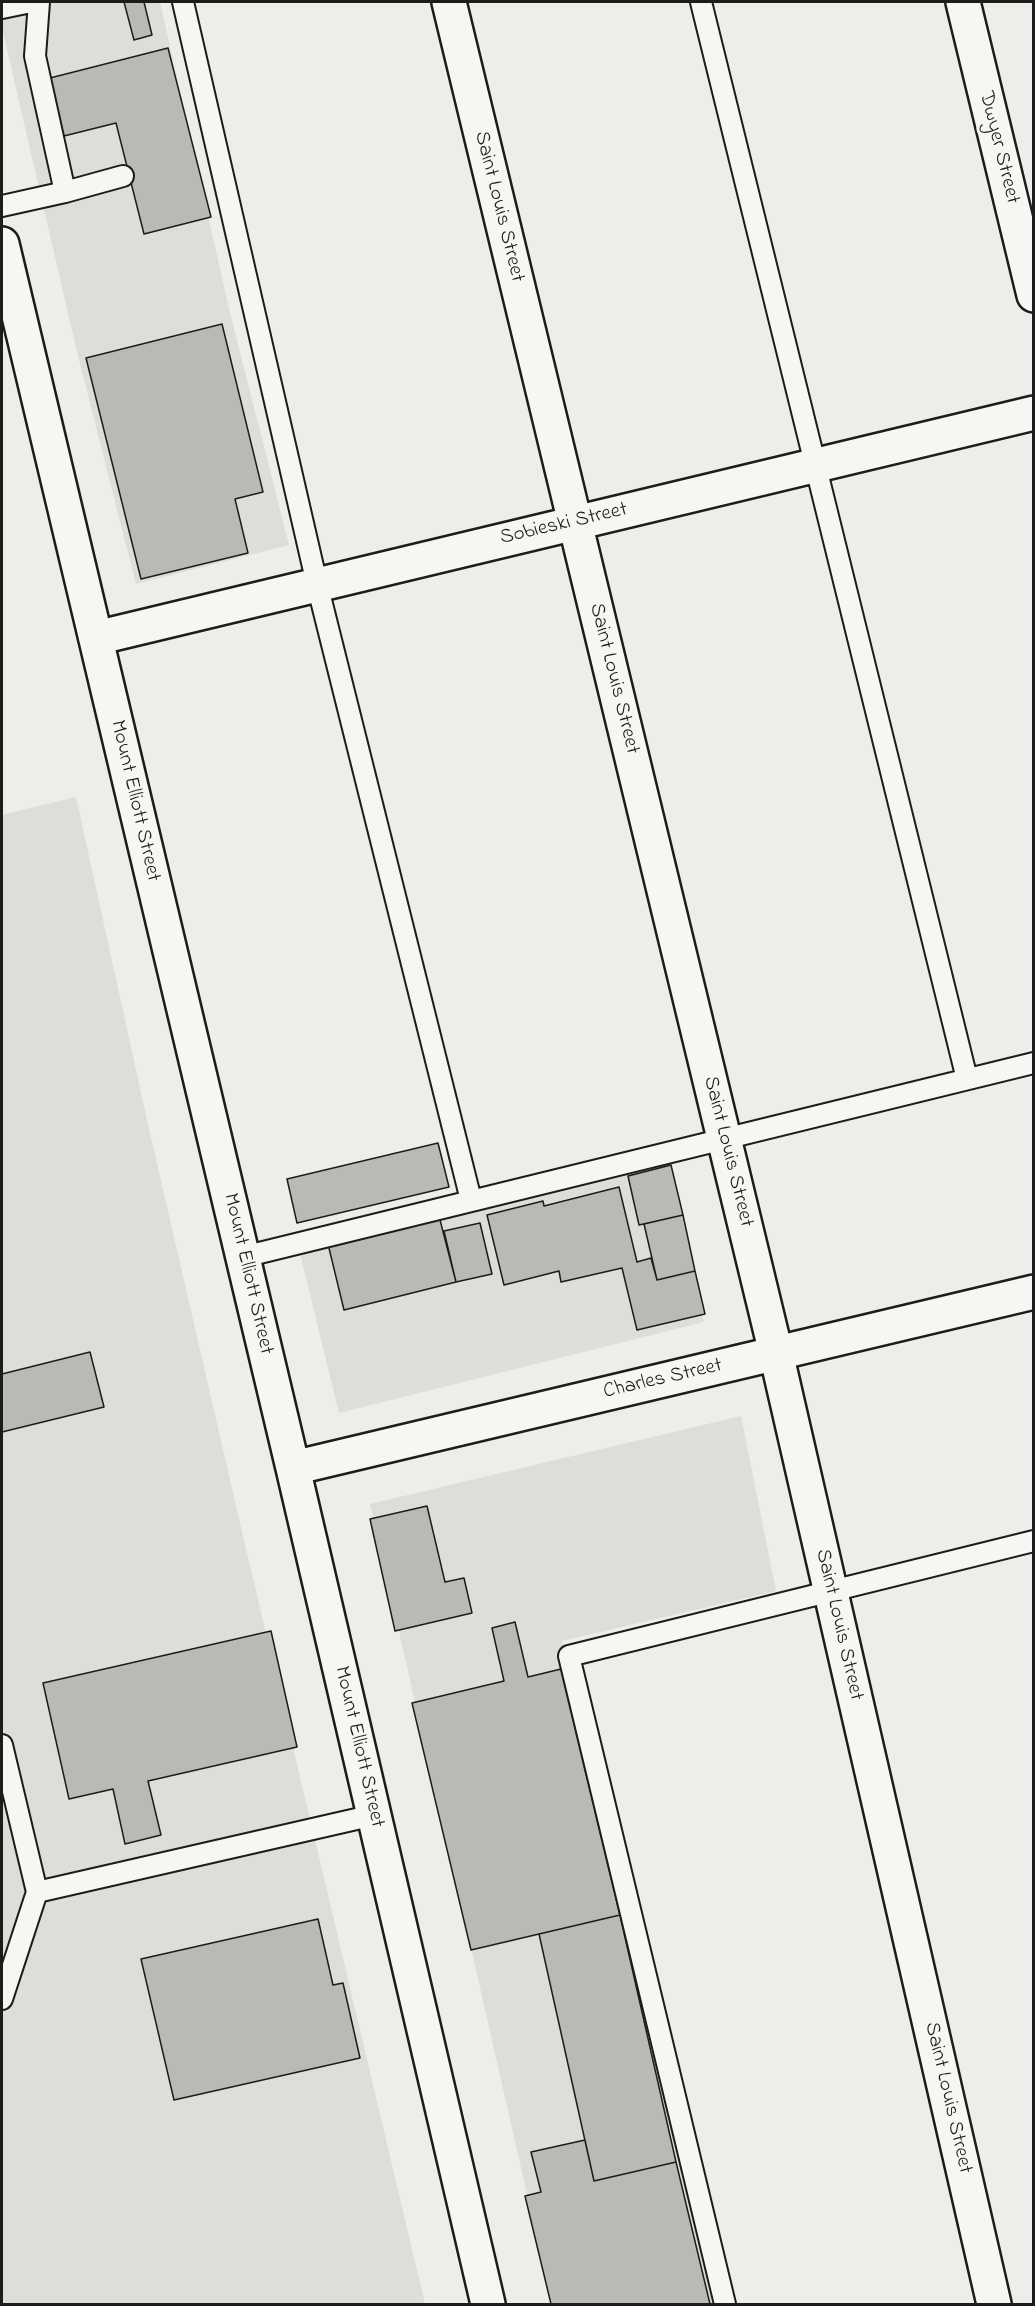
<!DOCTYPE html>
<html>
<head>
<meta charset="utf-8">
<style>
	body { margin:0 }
	#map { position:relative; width:1035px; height:2306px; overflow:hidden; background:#edede9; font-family:"Indie Flower",sans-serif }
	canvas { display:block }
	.frame { position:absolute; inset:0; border:3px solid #1c1c1c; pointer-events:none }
</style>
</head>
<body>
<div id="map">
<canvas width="1035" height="2306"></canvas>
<div class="frame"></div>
</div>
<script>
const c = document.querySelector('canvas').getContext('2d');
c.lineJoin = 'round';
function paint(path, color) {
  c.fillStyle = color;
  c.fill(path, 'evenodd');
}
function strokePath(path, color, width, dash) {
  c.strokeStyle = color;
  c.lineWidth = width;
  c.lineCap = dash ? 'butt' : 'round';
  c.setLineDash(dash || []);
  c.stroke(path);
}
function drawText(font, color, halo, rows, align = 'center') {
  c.font = font + ' "Indie Flower",sans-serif';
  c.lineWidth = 6;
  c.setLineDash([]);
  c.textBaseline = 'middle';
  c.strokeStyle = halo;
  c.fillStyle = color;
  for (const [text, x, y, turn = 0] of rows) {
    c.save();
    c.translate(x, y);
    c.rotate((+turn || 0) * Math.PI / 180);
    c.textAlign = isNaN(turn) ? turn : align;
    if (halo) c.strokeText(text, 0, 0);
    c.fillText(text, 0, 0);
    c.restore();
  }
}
const built = new Path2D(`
	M2,2H160L230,313L289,545L136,584L77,352L2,28Z
	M76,797L149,1129L246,1549L425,2304H2V815Z
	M665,1163L704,1322L339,1413L300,1254Z
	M741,1416L776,1591L562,1641L716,2304H552L370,1504Z`);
const building = new Path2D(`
	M124,2H144L152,35L134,40Z
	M168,48L211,217L144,234L116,123L64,136L50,78Z
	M222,324L263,492L235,499L248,553L141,579L86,358Z
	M438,1143L449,1187L297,1223L287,1179Z
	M671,1165L683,1215L639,1225L628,1176Z
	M619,1187L637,1262L651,1258L657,1280L695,1271L705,1314L637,1330L622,1268L561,1282L559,1271L504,1285L487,1215L543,1201L544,1206Z
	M683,1215L695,1271L657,1280L644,1224Z
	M439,1216L456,1282L344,1310L328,1244Z
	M480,1223L492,1274L456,1282L444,1231Z
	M90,1352L104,1407L2,1432V1374Z
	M427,1506L445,1582L464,1578L472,1613L395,1631L370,1519Z
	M515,1622L528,1677L561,1669L620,1915L471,1950L412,1703L504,1681L492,1628Z
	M271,1631L297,1747L148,1781L161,1835L125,1844L113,1789L69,1799L43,1683Z
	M620,1915L676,2162L594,2181L539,1934Z
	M318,1919L333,1985L343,1983L360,2058L174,2100L141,1959Z
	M585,2140L594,2181L676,2162L710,2304H551L525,2196L541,2192L531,2152Z`);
const service = new Path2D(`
	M183,2L317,584L471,1200
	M701,2L967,1079
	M2,8L31,2
	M65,192L123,176
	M2,206L65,192L35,56L39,2
	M243,1257L1034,1063
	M2,1745L37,1892L374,1815
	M2,1999L37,1892
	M725,2304L569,1656L1034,1541`);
const minor = new Path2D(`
	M449,2L776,1353L994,2304
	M963,2L1034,295
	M96,638L1034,413`);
const tertiary = new Path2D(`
	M2,244L293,1468L488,2304
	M293,1468L1034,1292`);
const streetNames = [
	["Dwyer Street",998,148,76],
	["Saint Louis Street",498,207,76],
	["Sobieski Street",564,525,-13],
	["Saint Louis Street",613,679,76],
	["Mount Elliott Street",134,801,77],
	["Saint Louis Street",727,1152,76],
	["Mount Elliott Street",247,1274,77],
	["Charles Street",663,1380,-13],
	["Saint Louis Street",838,1625,77],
	["Mount Elliott Street",358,1747,77],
	["Saint Louis Street",947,2098,77]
];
paint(built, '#ddddda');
paint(building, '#b9b9b6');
strokePath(building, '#1c1c1c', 1.5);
strokePath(service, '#1c1c1c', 24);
strokePath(minor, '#1c1c1c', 38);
strokePath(tertiary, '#1c1c1c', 38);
strokePath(service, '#f6f6f2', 20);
strokePath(minor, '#f6f6f2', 33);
strokePath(tertiary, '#f6f6f2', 33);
drawText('21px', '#1c1c1c', '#f6f6f2', streetNames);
</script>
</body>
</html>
